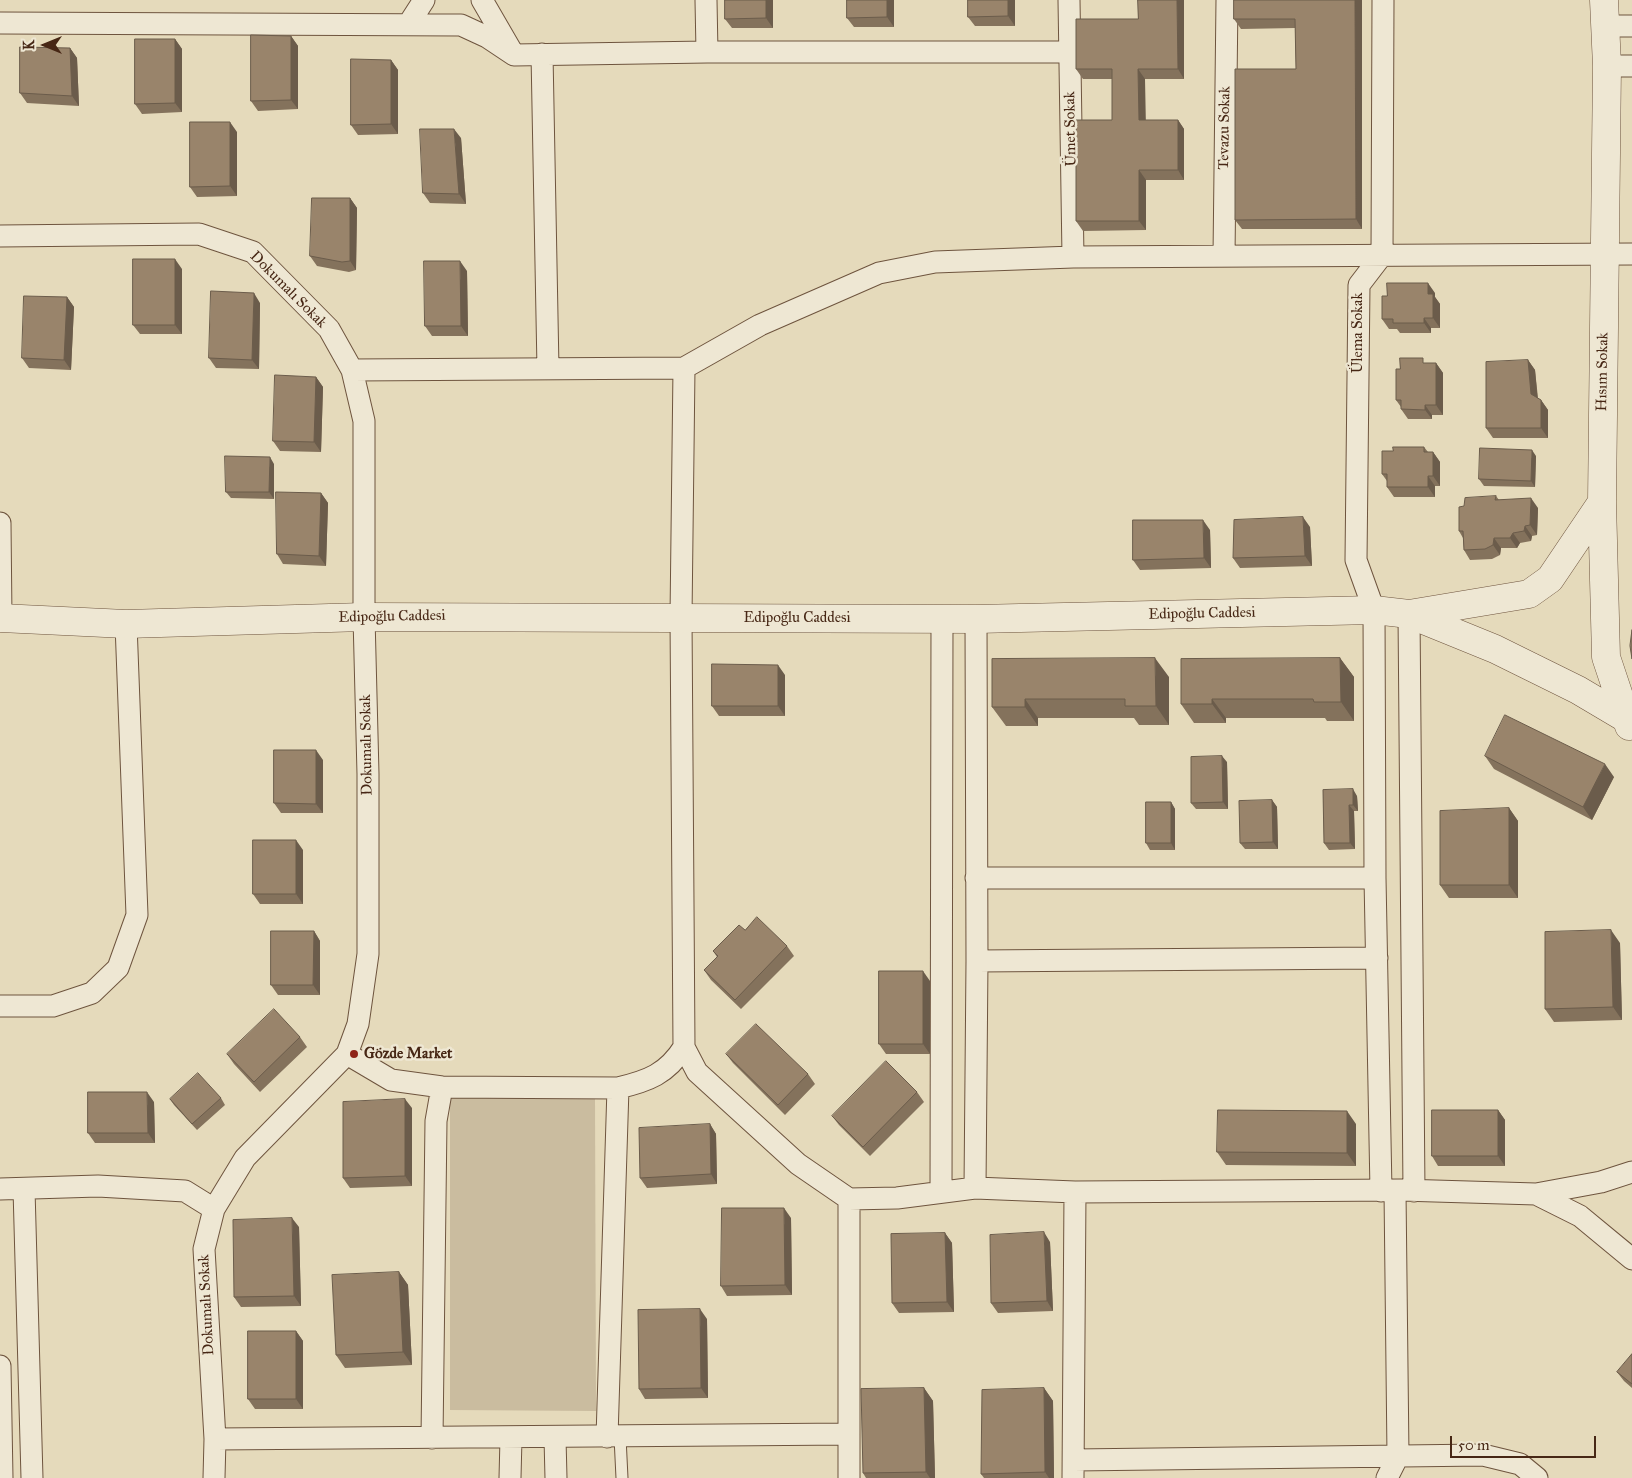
<!DOCTYPE html>
<html>
<head>
<meta charset="utf-8">
<style>
	body { margin:0 }
	#map { position:relative; width:1632px; height:1478px; overflow:hidden; background:#e5dabb; font-family:"IM FELL Great Primer",serif }
	canvas { display:block }
	.north { position:absolute; left:20px; top:20px; width:50px; height:50px; -webkit-text-stroke:4px #eee7d3; paint-order:stroke; rotate:270deg; font-size:14px; font-weight:700; line-height:20px; text-align:center; color:#472715 }
	.north::after { content:''; display:block; margin:auto; width:18px; height:22px; background:#472715; clip-path:polygon(50% 0,100% 100%,50% 72%,0 100%) }
	.scale { position:absolute; left:1450px; top:1436px; width:146px; height:22px; box-sizing:border-box; border:2px solid #472715; border-top:0; padding-left:6px; font-size:15px; line-height:18px; white-space:nowrap; color:#472715; -webkit-text-stroke:4px #eee7d3; paint-order:stroke }
</style>
</head>
<body>
<div id="map">
<canvas width="1632" height="1478"></canvas>
<div class="north">K</div>
<div class="scale">50 m</div>
</div>
<script>
const c = document.querySelector('canvas').getContext('2d');
c.lineJoin = 'round';
function paint(path, color) {
  c.fillStyle = color;
  c.fill(path, 'evenodd');
}
function strokePath(path, color, width, dash) {
  c.strokeStyle = color;
  c.lineWidth = width;
  c.lineCap = dash ? 'butt' : 'round';
  c.setLineDash(dash || []);
  c.stroke(path);
}
function drawText(font, color, halo, rows, align = 'center') {
  c.font = font + ' "IM FELL Great Primer",serif';
  c.lineWidth = 5;
  c.setLineDash([]);
  c.textBaseline = 'middle';
  c.strokeStyle = halo;
  c.fillStyle = color;
  for (const [text, x, y, turn = 0] of rows) {
    c.save();
    c.translate(x, y);
    c.rotate((+turn || 0) * Math.PI / 180);
    c.textAlign = isNaN(turn) ? turn : align;
    if (halo) c.strokeText(text, 0, 0);
    c.fillText(text, 0, 0);
    c.restore();
  }
}
const green = new Path2D(`
	M595,1096L596,1411L450,1410V1098Z`);
const service = new Path2D(`
	M620,1437L622,1478`);
const minor = new Path2D(`
	M482,0L511,50
	M706,0L707,52H1070
	M1069,0L1073,257
	M0,23L461,25L487,37L514,55L707,52
	M408,25L424,0
	M1605,26H1632
	M542,54L548,369
	M1607,66H1632
	M0,236L199,234L253,252L329,329L352,370L364,421V617L368,774V954L358,1024L347,1054L245,1158L214,1209L204,1249L215,1439L214,1478
	M1224,256L1227,0
	M684,368L681,617L684,1047L697,1072L798,1164L849,1199L897,1198L975,1188L1075,1192L1401,1190L1536,1194L1580,1216L1632,1259
	M352,370L684,368L760,325L879,273L935,262L1073,257L1632,254
	M0,523L1,618
	M1409,614L1414,1191
	M976,878H1375
	M977,961L1377,958
	M0,1006H53L92,993L118,968L137,915L126,624
	M347,1054L391,1080L442,1087L618,1088
	M975,1188L977,961L976,619
	M0,1189L98,1186L185,1191L214,1209
	M24,1189L32,1478
	M1381,1191L1375,878L1374,610L1356,560L1359,285L1382,255L1383,0
	M941,1192L942,619
	M1536,1194L1601,1182L1632,1172
	M0,1366L2,1478
	M607,1437L618,1088C648,1081 667,1074 684,1047
	M432,1438L436,1121L442,1087
	M555,1438L556,1478
	M215,1439L849,1434
	M1074,1460L1483,1455L1520,1464L1537,1478
	M510,1478L511,1438
	M849,1478V1199
	M1073,1478L1075,1192
	M1387,1478L1398,1456L1395,1191`);
const tertiary = new Path2D(`
	M1604,0L1607,66L1602,502L1606,657L1629,726
	M1409,614L1529,594L1550,579L1602,502
	M0,618L126,624L364,617L976,619L1374,610L1409,614L1495,649L1578,690L1632,722`);
const wall = new Path2D(`
	M725,0H773V28H732L725,19Z
	M847,0H894V27H854L847,18Z
	M968,0H1015V26H975L968,17Z
	M1138,0H1184V79H1145V120H1178L1184,129V180H1146V230L1083,231L1076,221L1112,120V79H1083L1076,69L1138,19Z
	M1362,0V229H1242L1235,220L1296,69L1295,28L1241,29L1234,19Z
	M291,36L298,46V109L258,111L251,101Z
	M175,39L182,49V112L142,114L135,104Z
	M70,48L77,58L79,106L27,103L20,93Z
	M391,60L398,70V134L358,135L351,125Z
	M237,132V196L197,197L190,187Z
	M461,138L466,204L430,203L423,193Z
	M350,198L357,208L356,270L349,272L317,266L310,256Z
	M182,269V334H140L133,325Z
	M467,271L468,336H432L425,326Z
	M1435,293V297L1440,304V328H1431V333H1400L1397,329H1389L1382,319Z
	M67,297L74,307L71,370L29,368L22,358Z
	M260,303L259,369L216,368L209,358Z
	M1528,360L1535,370L1538,398L1541,400L1548,410V438H1493L1486,428Z
	M1427,363H1436L1443,373V415H1432V419H1408L1401,409V407L1396,400L1400,369Z
	M316,377L323,387L321,452L280,451L273,441Z
	M1424,447L1428,452H1433L1440,462V486H1435V497H1394L1387,487V481L1382,474L1393,451Z
	M1536,456L1535,487L1484,486L1479,479Z
	M274,464V499L231,498L226,492Z
	M321,493L328,503L326,566L283,564L277,554Z
	M1496,496L1499,500L1538,508L1537,535L1532,536L1531,541L1520,543L1517,548H1501L1500,555L1492,559L1470,560L1464,550L1463,538L1459,531L1464,506Z
	M1310,527L1312,566L1240,568L1233,558Z
	M1210,530L1211,568L1140,570L1133,560Z
	M1340,658L1354,677V721H1327L1325,718H1226V723H1194L1181,704Z
	M992,659L1169,677V725H1139L1134,718H1038V726H1006L992,707Z
	M785,675V716H719L712,706Z
	M1485,756L1614,777L1592,820L1494,769Z
	M323,760V813H281L274,803Z
	M1227,762L1228,809H1196L1191,803Z
	M1323,790L1357,796L1358,811H1354L1355,849L1329,850L1324,843Z
	M1272,800L1277,807L1278,849H1245L1240,843Z
	M1171,802L1175,809V850H1150L1146,843Z
	M1509,808L1518,821V898H1449L1440,885Z
	M303,850V904H260L253,894Z
	M745,930L787,946L794,956L741,1009L711,980L704,970L717,957L713,951Z
	M314,931L320,941V995H278L271,985Z
	M1620,943L1622,1020L1554,1022L1545,1009Z
	M930,981V1054H886L879,1044Z
	M300,1037L307,1047L260,1092L234,1064L227,1054Z
	M726,1054L808,1074L815,1084L785,1115L733,1063Z
	M917,1092L924,1102L870,1156L839,1125L832,1116Z
	M221,1098L225,1105L197,1130L174,1105L170,1099Z
	M154,1102L155,1143H95L88,1133Z
	M412,1108V1186L350,1188L343,1178Z
	M1498,1110L1505,1120V1166H1438L1432,1156Z
	M710,1124L716,1134L717,1184L647,1188L640,1178Z
	M1356,1124V1166L1226,1165L1217,1152Z
	M791,1218L792,1295L727,1296L721,1286Z
	M299,1227L301,1306L241,1307L234,1297Z
	M945,1233L952,1243L954,1312L899,1313L892,1303Z
	M1050,1242L1053,1311L998,1313L991,1303Z
	M399,1272L408,1285L412,1365L345,1368L336,1355Z
	M707,1319L708,1398L645,1399L639,1389Z
	M296,1331L303,1341V1409H255L248,1399Z
	M1632,1354V1388L1624,1381L1617,1372Z
	M924,1388L933,1401L935,1478H866L863,1473Z
	M1044,1388L1053,1401L1054,1478H984L981,1474Z`);
const shadedWall = new Path2D(`
	M766,0H773V28L766,18Z
	M887,0H894V27L887,17Z
	M1008,0H1015V26L1008,16Z
	M1177,0H1184V79L1178,69Z
	M1355,0H1362V229L1356,219Z
	M291,36L298,46V109L291,100Z
	M175,39L182,49V112L175,103Z
	M70,48L77,58L79,106L72,96Z
	M391,60L398,70V134L391,124Z
	M1138,69L1145,79L1146,129L1139,120Z
	M1178,120L1184,129V180L1178,170Z
	M230,122L237,132V196L230,186Z
	M454,129L461,138L466,204L459,194Z
	M1139,170L1146,180V230L1139,221Z
	M350,198L357,208L356,270L350,261Z
	M175,259L182,269V334L175,325Z
	M460,261L467,271L468,336L461,326Z
	M1428,283L1435,293V297L1440,304V328L1433,318L1428,294Z
	M254,293L260,303L259,369L252,360Z
	M67,297L74,307L71,370L64,360Z
	M1424,318L1431,328V333L1424,323Z
	M1528,360L1535,370L1538,403L1531,394Z
	M1436,363L1443,373V415L1436,405Z
	M316,377L323,387L321,452L314,442Z
	M1541,400L1548,410V438L1541,428Z
	M1425,405L1432,415V419L1425,410Z
	M1532,450L1536,456L1535,487L1531,481Z
	M1433,452L1440,462V486L1433,476Z
	M270,457L274,464V499L269,492Z
	M1428,476L1435,486V497L1428,487Z
	M321,493L328,503L326,566L319,556Z
	M1531,498L1538,508L1537,535L1530,525Z
	M1303,517L1310,527L1312,566L1305,556Z
	M1203,520L1210,530L1211,568L1204,558Z
	M1525,526L1532,536L1531,541L1524,531Z
	M1513,533L1520,543L1517,548L1510,538Z
	M1494,538L1501,548L1500,555L1493,545Z
	M1155,658L1169,677V725L1156,706Z
	M1340,658L1354,677V721L1341,702Z
	M778,665L785,675V716L778,706Z
	M1025,699L1038,718V726L1025,707Z
	M1212,699L1226,718V723L1212,704Z
	M316,750L323,760V813L316,804Z
	M1222,756L1227,762L1228,809L1223,802Z
	M1605,764L1614,777L1592,820L1583,807Z
	M1353,789L1357,796L1358,811L1353,805Z
	M1272,800L1277,807L1278,849L1273,842Z
	M1171,802L1175,809V850L1171,843Z
	M1349,805L1354,811L1355,849L1350,843Z
	M1509,808L1518,821V898L1509,885Z
	M296,840L303,850V904L296,894Z
	M1611,930L1620,943L1622,1020L1613,1007Z
	M314,931L320,941V995L313,985Z
	M923,971L930,981V1054L923,1044Z
	M147,1092L154,1102L155,1143L148,1133Z
	M405,1099L412,1108V1186L405,1176Z
	M1498,1110L1505,1120V1166L1498,1156Z
	M1347,1111L1356,1124V1166L1347,1153Z
	M710,1124L716,1134L717,1184L711,1174Z
	M784,1208L791,1218L792,1295L785,1285Z
	M292,1218L299,1227L301,1306L294,1296Z
	M1044,1232L1050,1242L1053,1311L1047,1301Z
	M945,1233L952,1243L954,1312L947,1302Z
	M399,1272L408,1285L412,1365L403,1352Z
	M700,1309L707,1319L708,1398L701,1388Z
	M296,1331L303,1341V1409L296,1399Z
	M924,1388L933,1401L935,1478H930L926,1472Z
	M1044,1388L1053,1401L1054,1478H1049L1045,1472Z`);
const building = new Path2D(`
	M725,0H766V18L725,19Z
	M847,0H887V17L847,18Z
	M968,0H1008V16L968,17Z
	M1138,0H1177L1178,69H1138L1139,120H1178V170H1139V221H1076V120H1112V69H1076V19H1138Z
	M1234,0H1355L1356,219L1235,220V69H1296L1295,19H1234Z
	M251,35L291,36V100L251,101Z
	M135,39H175V103L135,104Z
	M20,47L70,48L72,96L20,93Z
	M351,59L391,60V124L351,125Z
	M190,122H230V186L190,187Z
	M420,129H454L459,194L423,193Z
	M312,198H350V261L342,262L310,256Z
	M133,259H175V325H133Z
	M424,261H460L461,326H425Z
	M1387,283H1428V294H1433V318H1424V323H1393V319H1382V296H1387Z
	M211,291L254,293L252,360L209,358Z
	M24,296L67,297L64,360L22,358Z
	M1400,358H1423V363H1436V405H1425V410L1401,409V400H1396V369H1400Z
	M1528,360L1531,394L1541,400V428H1486V362Z
	M275,375L316,377L314,442L273,441Z
	M1393,447H1424V452H1433V476H1428V487H1387V474H1382V451H1393Z
	M1480,448L1532,450L1531,481L1479,479Z
	M225,456L270,457L269,492H226Z
	M276,492L321,493L319,556L277,554Z
	M1496,496L1495,500L1531,498L1530,525L1525,526L1524,531L1513,533L1510,538H1494L1493,545L1485,549L1464,550L1463,531H1459V507L1464,506L1465,498Z
	M1303,517L1305,556L1233,558L1234,520Z
	M1133,520H1203L1204,558L1133,560Z
	M1632,630V659L1630,646Z
	M1155,658L1156,706H1125V699H1025V707H992V659Z
	M1340,658L1341,702H1314L1313,699H1212V704H1181V659Z
	M712,664L778,665V706H712Z
	M1505,715L1605,764L1583,807L1485,756Z
	M274,750H316V804L274,803Z
	M1222,756L1223,802L1191,803V757Z
	M1353,789V805H1349L1350,843H1324L1323,790Z
	M1272,800L1273,842L1240,843L1239,801Z
	M1146,802H1171V843H1146Z
	M1509,808V885H1440V811Z
	M253,840H296V894H253Z
	M757,917L787,946L735,1000L704,970L718,956L713,951L739,925L745,930Z
	M1611,930L1613,1007L1545,1009V932Z
	M271,931H314L313,985H271Z
	M879,971H923V1044H879Z
	M274,1009L300,1037L254,1082L227,1054Z
	M756,1024L808,1074L778,1105L726,1054Z
	M886,1061L917,1092L863,1147L832,1116Z
	M198,1073L221,1098L192,1124L170,1099Z
	M88,1092H147L148,1133H88Z
	M405,1099V1176L343,1178V1102Z
	M1218,1110L1347,1111V1153L1217,1152Z
	M1432,1110H1498V1156H1432Z
	M710,1124L711,1174L640,1178L639,1128Z
	M722,1208H784L785,1285L721,1286Z
	M292,1218L294,1296L234,1297L233,1220Z
	M1044,1232L1047,1301L991,1303L990,1235Z
	M945,1233L947,1302L892,1303L891,1234Z
	M399,1272L403,1352L336,1355L332,1275Z
	M700,1309L701,1388L639,1389L638,1310Z
	M248,1331H296V1399H248Z
	M1632,1354V1384L1617,1372Z
	M924,1388L926,1472L863,1473L861,1389Z
	M1044,1388L1045,1472L981,1474L982,1390Z`);
const markers = [
	[354,1054,5,"#8f2418"]
];
const streetNames = [
	["Tevazu Sokak",1225,128,-89],
	["Ümet Sokak",1071,129,-91],
	["Dokumalı Sokak",288,290,45],
	["Ülema Sokak",1358,333,-90],
	["Hısım Sokak",1603,372,-89],
	["Edipoğlu Caddesi",1202,614,-1],
	["Edipoğlu Caddesi",392,617,-1],
	["Edipoğlu Caddesi",797,618],
	["Dokumalı Sokak",367,745,-91],
	["Dokumalı Sokak",207,1305,-93]
];
const poiNames = [
	["Gözde Market",364,1054]
];
paint(green, '#cabc9f');
strokePath(service, '#6e543e', 13);
strokePath(minor, '#6e543e', 23);
strokePath(tertiary, '#6e543e', 29);
strokePath(service, '#eee7d3', 11);
strokePath(minor, '#eee7d3', 21);
strokePath(tertiary, '#eee7d3', 28);
paint(wall, '#84725c');
paint(shadedWall, '#6b5c4b');
paint(building, '#99846b');
strokePath(building, '#6b5c4b', 1);
for (const [x, y, r, color] of markers) {
  const dot = new Path2D();
  dot.arc(x, y, r, 0, 2 * Math.PI);
  c.fillStyle = color;
  c.fill(dot);
  strokePath(dot, '#eee7d3', 2);
}
drawText('15px', '#472715', '#eee7d3', streetNames);
drawText('bold 15px', '#472715', '#eee7d3', poiNames, 'left');
</script>
</body>
</html>
